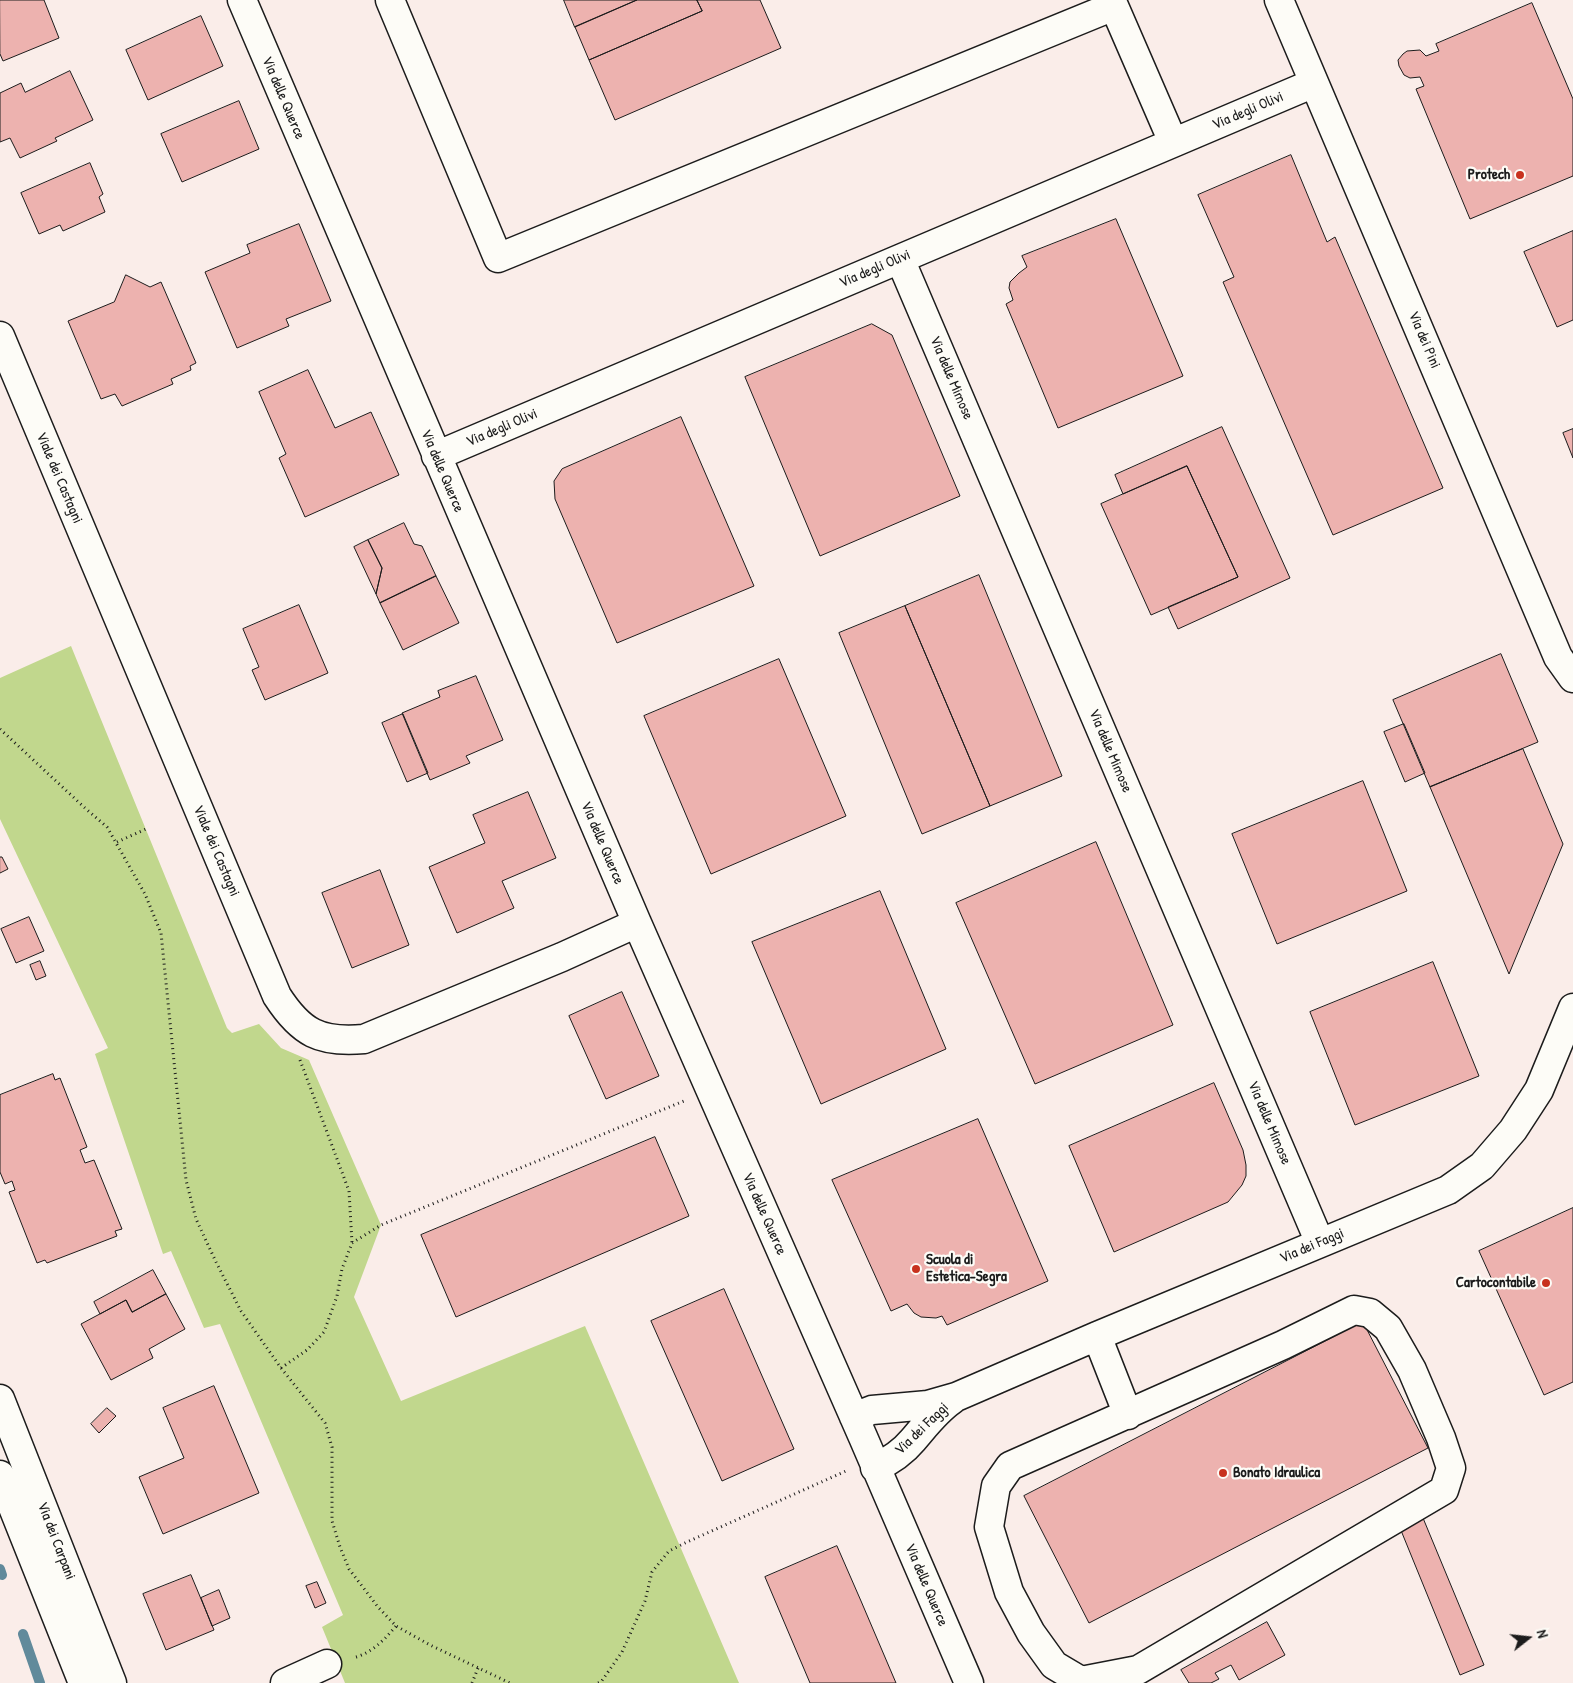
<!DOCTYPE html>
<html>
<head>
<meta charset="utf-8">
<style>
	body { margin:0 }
	#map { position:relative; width:1573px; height:1683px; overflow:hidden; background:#faede9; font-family:"Patrick Hand",sans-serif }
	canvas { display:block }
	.north { position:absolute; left:1503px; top:1613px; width:50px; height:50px; -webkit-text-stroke:4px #fdfcf7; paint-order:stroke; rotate:74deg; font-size:14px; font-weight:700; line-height:20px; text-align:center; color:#1c1c1c }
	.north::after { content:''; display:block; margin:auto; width:18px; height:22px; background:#1c1c1c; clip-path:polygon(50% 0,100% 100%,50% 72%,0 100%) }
</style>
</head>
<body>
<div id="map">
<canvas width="1573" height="1683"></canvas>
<div class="north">N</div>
</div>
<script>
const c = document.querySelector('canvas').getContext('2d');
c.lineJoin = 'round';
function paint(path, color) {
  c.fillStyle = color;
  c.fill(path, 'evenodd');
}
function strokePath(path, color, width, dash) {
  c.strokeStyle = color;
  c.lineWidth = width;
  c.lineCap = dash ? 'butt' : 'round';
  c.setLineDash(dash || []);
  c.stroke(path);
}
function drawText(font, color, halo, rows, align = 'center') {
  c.font = font + ' "Patrick Hand",sans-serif';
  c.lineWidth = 4.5;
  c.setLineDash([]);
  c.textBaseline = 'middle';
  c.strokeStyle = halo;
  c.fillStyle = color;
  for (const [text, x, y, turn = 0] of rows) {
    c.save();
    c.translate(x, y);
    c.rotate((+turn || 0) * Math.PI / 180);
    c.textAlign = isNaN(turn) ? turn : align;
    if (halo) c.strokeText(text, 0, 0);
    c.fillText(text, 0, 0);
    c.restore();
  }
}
const green = new Path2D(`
	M71,646L227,1028L232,1033L259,1024L281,1048L309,1060L381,1225L354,1297L401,1401L585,1326L739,1683H345L322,1627L343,1615L220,1324L204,1328L171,1251L163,1254L95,1054L108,1048L0,819V678Z`);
const stream = new Path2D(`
	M0,1569L2,1575
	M23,1634L40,1683`);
const building = new Path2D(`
	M0,0H44L59,38L3,61L0,54Z
	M564,0H637L575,27Z
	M637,0H697L702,11L589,60L575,27Z
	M697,0H760L781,48L615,120L589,60L702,11Z
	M1532,3L1573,99V176L1470,219L1416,89L1424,86L1420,77L1410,78L1404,75L1399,66L1398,60L1403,54L1407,51L1420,50L1426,56L1439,51L1436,44Z
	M201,16L223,66L148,100L126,50Z
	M70,71L93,120L55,138L57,141L20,158L10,138L0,142V93L21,83L25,92Z
	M239,101L259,149L182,182L161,134Z
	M1291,155L1327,242L1335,237L1443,488L1333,535L1223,282L1234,277L1198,195Z
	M90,163L103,194L99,197L105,212L63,231L60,225L39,234L21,193Z
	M1116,219L1183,376L1058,428L1006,304L1013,300L1009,288L1010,282L1019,273L1027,267L1022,256Z
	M299,224L331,301L286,319L289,326L237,348L205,272L250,253L247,245Z
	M1573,231V320L1557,327L1524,252Z
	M126,275L150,287L161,282L196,363L190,366L191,370L171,379L173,384L122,406L115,394L101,399L68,321L114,302Z
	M872,324L892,335L960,496L820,556L745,377Z
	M308,370L335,428L371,412L399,475L305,517L279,458L286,454L259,392Z
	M681,417L754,586L617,643L555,499L554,481L562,469Z
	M1222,427L1290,578L1178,629L1168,607L1238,577L1187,466L1123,494L1115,475Z
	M1573,429V458L1563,433Z
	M1187,466L1238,577L1151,615L1101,504Z
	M404,523L414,544L422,546L436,576L380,603L376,594L382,568L368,540Z
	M368,540L382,568L376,594L354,547Z
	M979,575L1062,776L990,806L905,606Z
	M436,576L459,623L403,650L380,603Z
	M299,605L328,673L265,700L252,670L259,667L243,629Z
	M905,606L990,806L922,834L839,633Z
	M1501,654L1538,742L1430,787L1393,700Z
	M779,659L846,816L711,874L644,716Z
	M476,676L503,740L466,756L470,763L430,780L402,713L440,697L438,691Z
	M403,714L428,773L407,782L382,723Z
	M1404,724L1425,773L1405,782L1384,732Z
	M1523,749L1563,844L1509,974L1430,787Z
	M1363,781L1407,891L1277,944L1232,834Z
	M528,792L556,858L502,881L514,908L457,933L429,867L485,843L473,815Z
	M1096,842L1173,1025L1035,1084L956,903Z
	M0,857H2L8,869L0,873Z
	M380,870L409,945L352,968L322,893Z
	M880,891L946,1049L821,1104L752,942Z
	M29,917L44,951L16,963L1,929Z
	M40,961L46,976L36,980L30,965Z
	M1433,962L1479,1076L1355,1125L1310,1012Z
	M622,992L659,1076L606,1099L569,1016Z
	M53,1074L55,1080L60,1078L87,1147L80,1150L85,1163L94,1160L122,1229L115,1231L117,1236L47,1263L45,1260L37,1263L9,1192L15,1190L12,1181L5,1184L0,1172V1095Z
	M1214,1083L1243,1150L1246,1165V1176L1242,1185L1228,1202L1114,1252L1069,1146Z
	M978,1119L1048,1281L947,1325L942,1316L936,1318L921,1317L914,1313L907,1304L891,1311L832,1180Z
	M655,1137L689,1216L456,1317L421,1235Z
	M1573,1208V1382L1544,1395L1479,1251Z
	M153,1270L166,1294L132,1312L126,1300L100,1314L94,1302Z
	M724,1289L794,1449L722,1481L651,1321Z
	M166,1294L185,1329L149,1349L153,1358L111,1380L81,1324L126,1300L132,1312Z
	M1363,1322L1428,1448L1089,1623L1024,1496Z
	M214,1386L259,1493L163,1534L139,1477L184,1458L163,1408Z
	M107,1408L116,1416L99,1433L91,1424Z
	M1423,1518L1484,1665L1460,1675L1400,1528Z
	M837,1546L861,1601L896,1683H810L765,1577Z
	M191,1575L214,1630L166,1650L143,1594Z
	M317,1582L326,1603L315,1608L306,1586Z
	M219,1590L230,1618L212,1626L201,1598Z
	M1267,1622L1285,1655L1239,1680L1231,1665L1215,1673L1219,1679L1211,1683H1189L1181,1670Z`);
const path = new Path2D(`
	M0,729L85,808L107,827L145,894L161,933L186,1180L196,1219L216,1262L241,1311L281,1368L325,1423L332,1447V1521L340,1547L349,1569L378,1607L396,1626L430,1645L510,1683
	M117,842L146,829
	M300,1060L349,1191L352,1243
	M281,1368L307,1350L324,1332L337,1296L342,1269L352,1243L381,1225L684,1101
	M356,1657C373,1652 385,1639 396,1626
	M472,1683L478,1668
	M598,1683L601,1682L622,1652L645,1601L652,1572L669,1551L687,1542L846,1471`);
const minor = new Path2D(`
	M242,0L637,923L863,1437L969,1683
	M390,0L498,258L1114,6L1173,142
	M1279,0L1558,657L1573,678
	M900,259L1320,1243
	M0,336L277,996C301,1033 320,1043 364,1039L562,957L637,923
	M436,456L1314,83
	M1354,1310L1370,1313L1388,1328L1412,1370L1441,1438L1451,1468L1444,1490L1138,1670L1081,1681L1054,1665L1031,1633L1009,1592L989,1527L996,1486L1010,1466L1283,1345Z
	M1097,1336L1128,1415
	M0,1399L112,1683
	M854,1417L872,1410L928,1405L956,1397L1097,1336L1448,1190L1482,1166L1513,1130L1539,1090L1573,1008
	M875,1468C890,1461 903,1452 913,1440C926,1425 936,1411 952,1400
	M0,1475L83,1683
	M285,1683L327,1664`);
const markers = [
	[1520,175,5,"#c8321e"],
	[916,1269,5,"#c8321e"],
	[1546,1283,5,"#c8321e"],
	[1223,1473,5,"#c8321e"]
];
const streetNames = [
	["Via delle Querce",283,98,67],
	["Via degli Olivi",1248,111,-23],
	["Via degli Olivi",875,269,-23],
	["Via dei Pini",1424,340,67],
	["Via delle Mimose",951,378,67],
	["Via degli Olivi",502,428,-23],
	["Via delle Querce",442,471,67],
	["Viale dei Castagni",59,478,67],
	["Via delle Mimose",1110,751,67],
	["Via delle Querce",602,843,67],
	["Viale dei Castagni",216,851,67],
	["Via delle Mimose",1269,1123,67],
	["Via delle Querce",764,1214,66],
	["Via dei Faggi",1312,1246,-23],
	["Via dei Faggi",922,1429,-44],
	["Via dei Carpani",56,1541,69],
	["Via delle Querce",926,1585,67]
];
const poiNames = [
	["Protech",1510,175],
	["Scuola di",926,1260,"left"],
	["Estetica-Segra",926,1277,"left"],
	["Cartocontabile",1536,1283],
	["Bonato Idraulica",1233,1473,"left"]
];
paint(green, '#c1d78d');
strokePath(stream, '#618a9b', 10);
paint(building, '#edb2af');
strokePath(building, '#1c1c1c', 1);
strokePath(minor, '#1c1c1c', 31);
strokePath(path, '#1c1c1c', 3, [1, 4]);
strokePath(minor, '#fdfcf7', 28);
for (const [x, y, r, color] of markers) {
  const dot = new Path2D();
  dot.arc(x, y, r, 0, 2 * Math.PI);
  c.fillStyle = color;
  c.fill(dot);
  strokePath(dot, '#fdfcf7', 2);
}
drawText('15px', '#1c1c1c', '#fdfcf7', streetNames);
drawText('bold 15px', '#1c1c1c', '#fdfcf7', poiNames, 'right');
</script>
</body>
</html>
